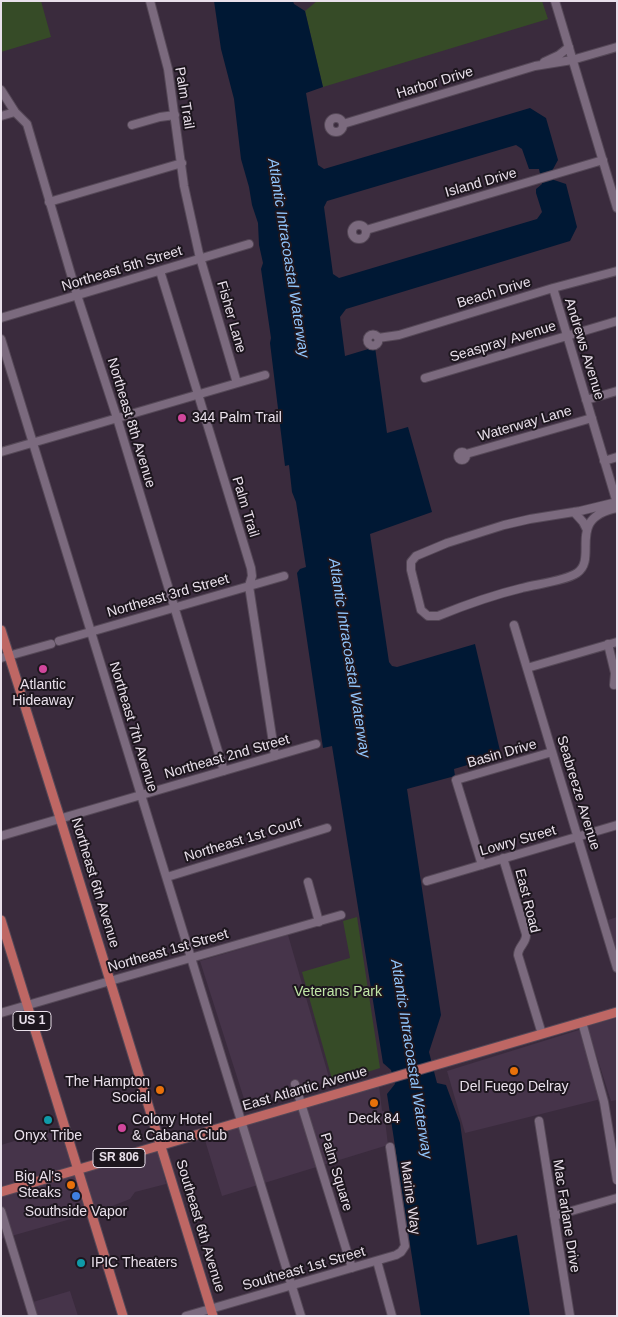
<!DOCTYPE html>
<html>
<head>
<meta charset="utf-8">
<style>
	body { margin:0 }
	#map { position:relative; width:618px; height:1317px; overflow:hidden; background:#3a2b3d; font-family:Arial,sans-serif }
	canvas { display:block }
	.frame { position:absolute; inset:0; border:2px solid #e9e0eb; pointer-events:none }
</style>
</head>
<body>
<div id="map">
<canvas width="618" height="1317"></canvas>
<div class="frame"></div>
</div>
<script>
const c = document.querySelector('canvas').getContext('2d');
c.lineJoin = 'round';
function paint(path, color) {
  c.fillStyle = color;
  c.fill(path, 'evenodd');
}
function strokePath(path, color, width, dash) {
  c.strokeStyle = color;
  c.lineWidth = width;
  c.lineCap = dash ? 'butt' : 'round';
  c.setLineDash(dash || []);
  c.stroke(path);
}
function drawText(font, color, halo, rows, align = 'center') {
  c.font = font + ' Arial,sans-serif';
  c.lineWidth = 4;
  c.setLineDash([]);
  c.textBaseline = 'middle';
  c.strokeStyle = halo;
  c.fillStyle = color;
  for (const [text, x, y, turn = 0] of rows) {
    c.save();
    c.translate(x, y);
    c.rotate((+turn || 0) * Math.PI / 180);
    c.textAlign = isNaN(turn) ? turn : align;
    if (halo) c.strokeText(text, 0, 0);
    c.fillText(text, 0, 0);
    c.restore();
  }
}
const built = new Path2D(`
	M617,917V954L608,920Z
	M288,935L330,1081L246,1105L200,961Z
	M617,1018V1100L611,1101L587,1026Z
	M579,1030L601,1099L465,1133L447,1071Z
	M379,1085L382,1111H384L388,1145L222,1196L204,1137Z
	M61,1127L72,1161L71,1165L68,1168L1,1188V1145Z
	M158,1151L166,1184L135,1192L130,1199L102,1210L1,1239V1196Z
	M70,1291L78,1316H37L33,1302Z`);
const green = new Path2D(`
	M1,1H41L51,37L1,52Z
	M317,1H542L548,19L323,87L305,11Z
	M357,917L380,1068L333,1083L302,972L350,958L343,921Z`);
const water = new Path2D(`
	M214,1H293L294,4L305,11L323,87L306,93L318,165L324,169L530,108L546,118L558,160L552,171L554,180L566,184L577,227L570,241L346,309L340,317L345,356L375,347L387,433L408,427L432,512L370,534L389,662L392,666L397,667L475,644L501,755L454,769L455,776L407,789L441,1015L429,1052L437,1083L446,1085L460,1123L477,1245L517,1235L530,1316H421L387,1094L395,1084L391,1070L383,1063L332,746L323,748L297,573L300,569L306,567L296,502L292,492L289,465L285,466L270,343L271,338L261,269L263,263L259,245L258,223L252,205L249,187L241,159L234,99L221,49ZM516,145L522,149L529,169H539L542,184L536,189V193L542,212L537,219L339,278L333,274L324,207L327,201Z`);
const minor = new Path2D(`
	M150,1L168,69L184,186L199,254L237,383
	M555,1L617,208
	M544,62L559,55L569,47
	M1,90L15,112L27,124L77,295L117,418L224,771
	M1,116L15,112
	M329 125a7 7 0 1 1 14 0a7 7 0 1 1-14 0Z
	M343,124L535,66L572,60L617,47
	M132,125L160,117L175,115
	M49,202L182,163
	M352 232a7 7 0 1 1 14 0a7 7 0 1 1-14 0Z
	M366,230L603,160
	M160,271L198,394L251,568L252,576L249,586L275,756
	M553,288L617,503
	M1,318L249,244
	M367.5 340a5.5 5.5 0 1 1 11 0a5.5 5.5 0 1 1-11 0Z
	M378,338L399,335L553,288L617,271
	M1,339L301,1316
	M425,378L617,321
	M586,400L617,391
	M458 456a4 4 0 1 1 8 0a4 4 0 1 1-8 0Z
	M1,452L265,375
	M466,454L592,418
	M604,461L617,457
	M617,502L580,511L530,519L504,525L447,543L416,556L411,562V570L421,610L428,616H438C465,605 493,595 522,588C537,584 565,581 577,573C599,558 565,518 617,508
	M574,512L583,522L587,530
	M514,625L617,968
	M59,641L284,576
	M608,644L615,673L614,685
	M1,658L51,644
	M527,668L617,642
	M1,836L316,744
	M503,858L526,934C527,943 518,946 518,955L542,1034
	M482,865L456,780L552,752
	M167,877L327,828
	M427,881L617,825
	M308,882L319,922
	M1,1013L110,981L341,915
	M582,1022L604,1102L617,1180
	M295,1084L352,1268
	M539,1121L570,1316
	M1,1211L33,1316
	M554,1216L617,1198
	M377,1261L392,1316
	M186,1316L396,1255L401,1252L405,1246L390,1147`);
const major = new Path2D(`
	M1,630L60,818L213,1316
	M1,920L123,1316
	M1,1192L617,1012`);
const markers = [
	[182,418,5,"#d1479c"],
	[43,669,5,"#d1479c"],
	[514,1071,5,"#e8710a"],
	[160,1090,5,"#e8710a"],
	[374,1103,5,"#e8710a"],
	[48,1120,5,"#0f9aa8"],
	[122,1128,5,"#d1479c"],
	[71,1185,5,"#e8710a"],
	[76,1196,5,"#3f7fe0"],
	[81,1263,5,"#0f9aa8"]
];
const shields = [
	[32,1021,38],
	[119,1158,52]
];
const shieldNames = [
	["US 1",32,1021],
	["SR 806",119,1158]
];
const streetNames = [
	["Harbor Drive",435,83,-17],
	["Palm Trail",184,98,81],
	["Island Drive",481,183,-16],
	["Northeast 5th Street",122,269,-17],
	["Beach Drive",494,293,-17],
	["Fisher Lane",231,317,74],
	["Seaspray Avenue",503,342,-17],
	["Andrews Avenue",584,349,73],
	["Northeast 8th Avenue",131,423,73],
	["Waterway Lane",525,424,-16],
	["Palm Trail",245,507,73],
	["Northeast 3rd Street",168,596,-16],
	["Northeast 7th Avenue",133,727,73],
	["Basin Drive",502,754,-16],
	["Northeast 2nd Street",227,757,-16],
	["Seabreeze Avenue",578,793,73],
	["Northeast 1st Court",243,840,-17],
	["Lowry Street",518,841,-16],
	["Northeast 6th Avenue",95,883,73],
	["East Road",527,901,76],
	["Northeast 1st Street",168,951,-16],
	["East Atlantic Avenue",305,1089,-16],
	["Palm Square",336,1172,73],
	["Marine Way",410,1198,82],
	["Mac Farlane Drive",566,1216,81],
	["Southeast 6th Avenue",200,1226,73],
	["Southeast 1st Street",304,1269,-16]
];
const poiNames = [
	["344 Palm Trail",192,418,"left"],
	["Atlantic",43,685],
	["Hideaway",43,701],
	["The Hampton",150,1082,"right"],
	["Social",150,1098,"right"],
	["Del Fuego Delray",514,1087],
	["Deck 84",374,1119],
	["Colony Hotel",132,1120,"left"],
	["& Cabana Club",132,1136,"left"],
	["Onyx Tribe",48,1136],
	["Big Al's",61,1177,"right"],
	["Steaks",61,1193,"right"],
	["Southside Vapor",76,1212],
	["IPIC Theaters",91,1263,"left"]
];
const parkNames = [
	["Veterans Park",338,992]
];
const waterNames = [
	["Atlantic Intracoastal Waterway",288,258,81],
	["Atlantic Intracoastal Waterway",349,658,81],
	["Atlantic Intracoastal Waterway",411,1059,81]
];
paint(built, '#46344a');
paint(green, '#364b27');
paint(water, '#001834');
strokePath(minor, '#554857', 10);
strokePath(major, '#554857', 11);
strokePath(minor, '#7b6a7e', 8);
strokePath(major, '#be6764', 9);
for (const [x, y, r, color] of markers) {
  const dot = new Path2D();
  dot.arc(x, y, r, 0, 2 * Math.PI);
  c.fillStyle = color;
  c.fill(dot);
  strokePath(dot, '#1d161e', 2);
}
for (const [x, y, w] of shields) {
  const box = new Path2D();
  box.roundRect(x - w / 2, y - 9.5, w, 19, 4);
  c.fillStyle = '#1d161e';
  c.fill(box);
  strokePath(box, '#e9e0eb', 1);
}
drawText('bold 12px', '#e9e0eb', null, shieldNames);
drawText('14px', '#e9e0eb', '#1d161e', streetNames);
drawText('14px', '#e9e0eb', '#1d161e', poiNames);
drawText('14px', '#c1e7a7', '#1d161e', parkNames);
drawText('italic 15px', '#92c6fd', '#1d161e', waterNames);
</script>
</body>
</html>
